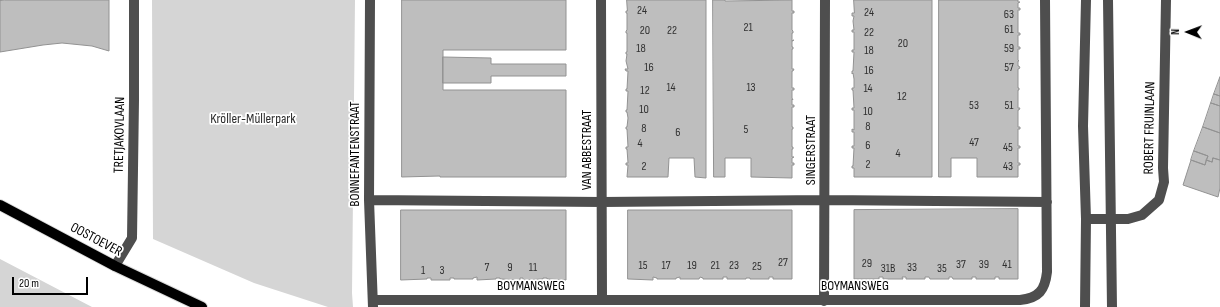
<!DOCTYPE html>
<html>
<head>
<meta charset="utf-8">
<style>
	body { margin:0 }
	#map { position:relative; width:1220px; height:307px; overflow:hidden; background:#fff; font-family:"Sofia Sans Condensed",sans-serif }
	canvas { display:block }
	.north { position:absolute; left:1168px; top:12px; width:40px; height:40px; -webkit-text-stroke:3px #fff; paint-order:stroke; rotate:271deg; font-size:11px; font-weight:700; line-height:16px; text-align:center; color:#000 }
	.north::after { content:''; display:block; margin:auto; width:14px; height:18px; background:#000; clip-path:polygon(50% 0,100% 100%,50% 72%,0 100%) }
	.scale { position:absolute; left:12px; top:277px; width:76px; height:18px; box-sizing:border-box; border:2px solid #000; border-top:0; padding-left:5px; font-size:12px; line-height:14px; white-space:nowrap; color:#000; -webkit-text-stroke:3px #fff; paint-order:stroke }
</style>
</head>
<body>
<div id="map">
<canvas width="1220" height="307"></canvas>
<div class="north">N</div>
<div class="scale">20 m</div>
</div>
<script>
const c = document.querySelector('canvas').getContext('2d');
c.lineJoin = 'round';
function paint(path, color) {
  c.fillStyle = color;
  c.fill(path, 'evenodd');
}
function strokePath(path, color, width, dash) {
  c.strokeStyle = color;
  c.lineWidth = width;
  c.lineCap = dash ? 'butt' : 'round';
  c.setLineDash(dash || []);
  c.stroke(path);
}
function drawText(font, color, halo, rows, align = 'center') {
  c.font = font + ' "Sofia Sans Condensed",sans-serif';
  c.lineWidth = 3.5;
  c.setLineDash([]);
  c.textBaseline = 'middle';
  c.strokeStyle = halo;
  c.fillStyle = color;
  for (const [text, x, y, turn = 0] of rows) {
    c.save();
    c.translate(x, y);
    c.rotate((+turn || 0) * Math.PI / 180);
    c.textAlign = isNaN(turn) ? turn : align;
    if (halo) c.strokeText(text, 0, 0);
    c.fillText(text, 0, 0);
    c.restore();
  }
}
const green = new Path2D(`
	M152,0H355L352,293L353,307H328L254,283L153,239Z
	M0,259L92,307H0Z`);
const building = new Path2D(`
	M5,0H109V51L92,46L62,43L43,45L0,52V1Z
	M402,0H566V50H443V90H566V177H440V176L402,177Z
	M627,0H706V178L695,177L694,158H669L668,177H627L628,165H626V163H628L627,149H626V147H628L627,129H626V127H627L628,118L627,112H626V110H627L628,91H626V89H627L628,71H626L625,69H628L626,61L627,54H626V52H627V33H626V31L627,30V13H626V11H627Z
	M713,0H725V1L792,0V11H794V13H792V30L793,31V33H792V41L794,40L792,41V47H793V49H792V69H794L793,71H792V88H794V90H792V98L793,100L792,99V105H794V107H792V127H793V129H792V147H793V149H792V157H794L792,158V163H794V165H792V178L751,177V158H725V177H714Z
	M854,0H932V177H854V168H852V166H853L854,148H852V146H854V132H852V129L854,130V110H852V108H854L853,90H852V88H854V79L853,73L852,74V71H853L854,52H852V50H854V32H852V30H854L853,21L854,16H852V13H854Z
	M939,0H1018V2H1020L1018,3V8H1020V10H1018V33H1020V35H1018V47H1020V49H1018V60L1019,61H1018V66H1019L1020,68L1018,69V88H1019V90H1018V108H1020L1019,110H1018V127H1020V129H1018V146H1020V148H1018V163H1020V165H1018V177H977V158H951V177H939Z
	M443,57L491,58V64H566V76H491V83H443Z
	M1220,77V96L1214,94Z
	M1214,94L1220,96V106L1211,103Z
	M1211,103L1220,106V133L1203,127Z
	M1203,127L1220,133V160L1213,158L1212,162L1206,160L1208,156L1194,151Z
	M1194,151L1208,156L1205,165L1191,160Z
	M1213,158L1220,160V188L1218,197L1183,185L1191,160L1205,165L1206,160L1212,162Z
	M1018,209V279H999V277H995V279H976V277H972V279H953L952,277H949V279H930L929,277H925V279H906V277H902L903,279H883V277H879V279H854V210Z
	M401,210H566V280L547,279V278H543V279L523,280V278H520V280L500,279V278H496V279L477,280V277L473,278V279H454V278H450V280H431V278H427V279L401,280Z
	M628,210H792V279H773V277H769V279H750V278H746V279H727V277H723V279H703V278L700,277L699,279H680V277L676,278V279H657V278L653,277V280L628,279Z`);
const minor = new Path2D(`
	M370,0L369,200L373,307
	M601,0L602,300
	M1108,0L1112,307
	M369,200L602,202L825,200L1047,202
	M1086,219H1128L1142,215L1159,200L1164,182L1163,168L1166,0
	M115,266L132,238L134,100V0
	M373,300H1020C1039,298 1045,290 1047,272L1045,0
	M824,301L825,0
	M1085,307L1086,219L1083,126L1086,0`);
const major = new Path2D(`
	M0,205L115,266L202,307`);
const numberNames = [
	["24",642,11],
	["24",869,13],
	["63",1009,15],
	["21",748,28],
	["61",1009,30],
	["20",645,31],
	["22",672,31],
	["22",869,33],
	["20",903,44],
	["18",641,49],
	["59",1009,49],
	["18",869,51],
	["16",649,68],
	["57",1009,68],
	["16",869,71],
	["14",671,88],
	["13",751,88],
	["14",868,89],
	["12",645,91],
	["12",902,97],
	["53",974,106],
	["51",1009,106],
	["10",644,110],
	["10",868,112],
	["8",868,127],
	["8",644,129],
	["5",746,130],
	["6",678,133],
	["47",974,143],
	["4",640,144],
	["6",868,146],
	["45",1008,148],
	["4",898,154],
	["2",868,165],
	["2",644,167],
	["43",1008,167],
	["27",783,263],
	["29",867,264],
	["37",961,265],
	["39",984,265],
	["41",1007,265],
	["15",643,266],
	["17",666,266],
	["19",692,266],
	["21",715,266],
	["23",734,266],
	["25",757,267],
	["7",487,268],
	["9",510,268],
	["11",533,268],
	["33",912,268],
	["31B",888,269],
	["35",942,269],
	["1",423,271],
	["3",442,271]
];
const parkNames = [
	["Kröller-Müllerpark",253,119]
];
const streetNames = [
	["ROBERT FRUINLAAN",1150,128,-89],
	["TRETJAKOVLAAN",120,135,-89],
	["VAN ABBESTRAAT",587,150,-90],
	["SINGERSTRAAT",811,150,-90],
	["BONNEFANTENSTRAAT",355,154,-90],
	["OOSTOEVER",96,240,28],
	["BOYMANSWEG",531,286],
	["BOYMANSWEG",855,286]
];
paint(green, '#d5d5d5');
paint(building, '#bebebe');
strokePath(building, '#929292', 1);
strokePath(major, '#dbdbdb', 12);
strokePath(minor, '#4e4e4e', 10);
strokePath(major, '#000', 10);
drawText('12px', '#303030', null, numberNames);
drawText('14px', '#2c2c2c', '#fff', parkNames);
drawText('14px', '#000', '#fff', streetNames);
</script>
</body>
</html>
